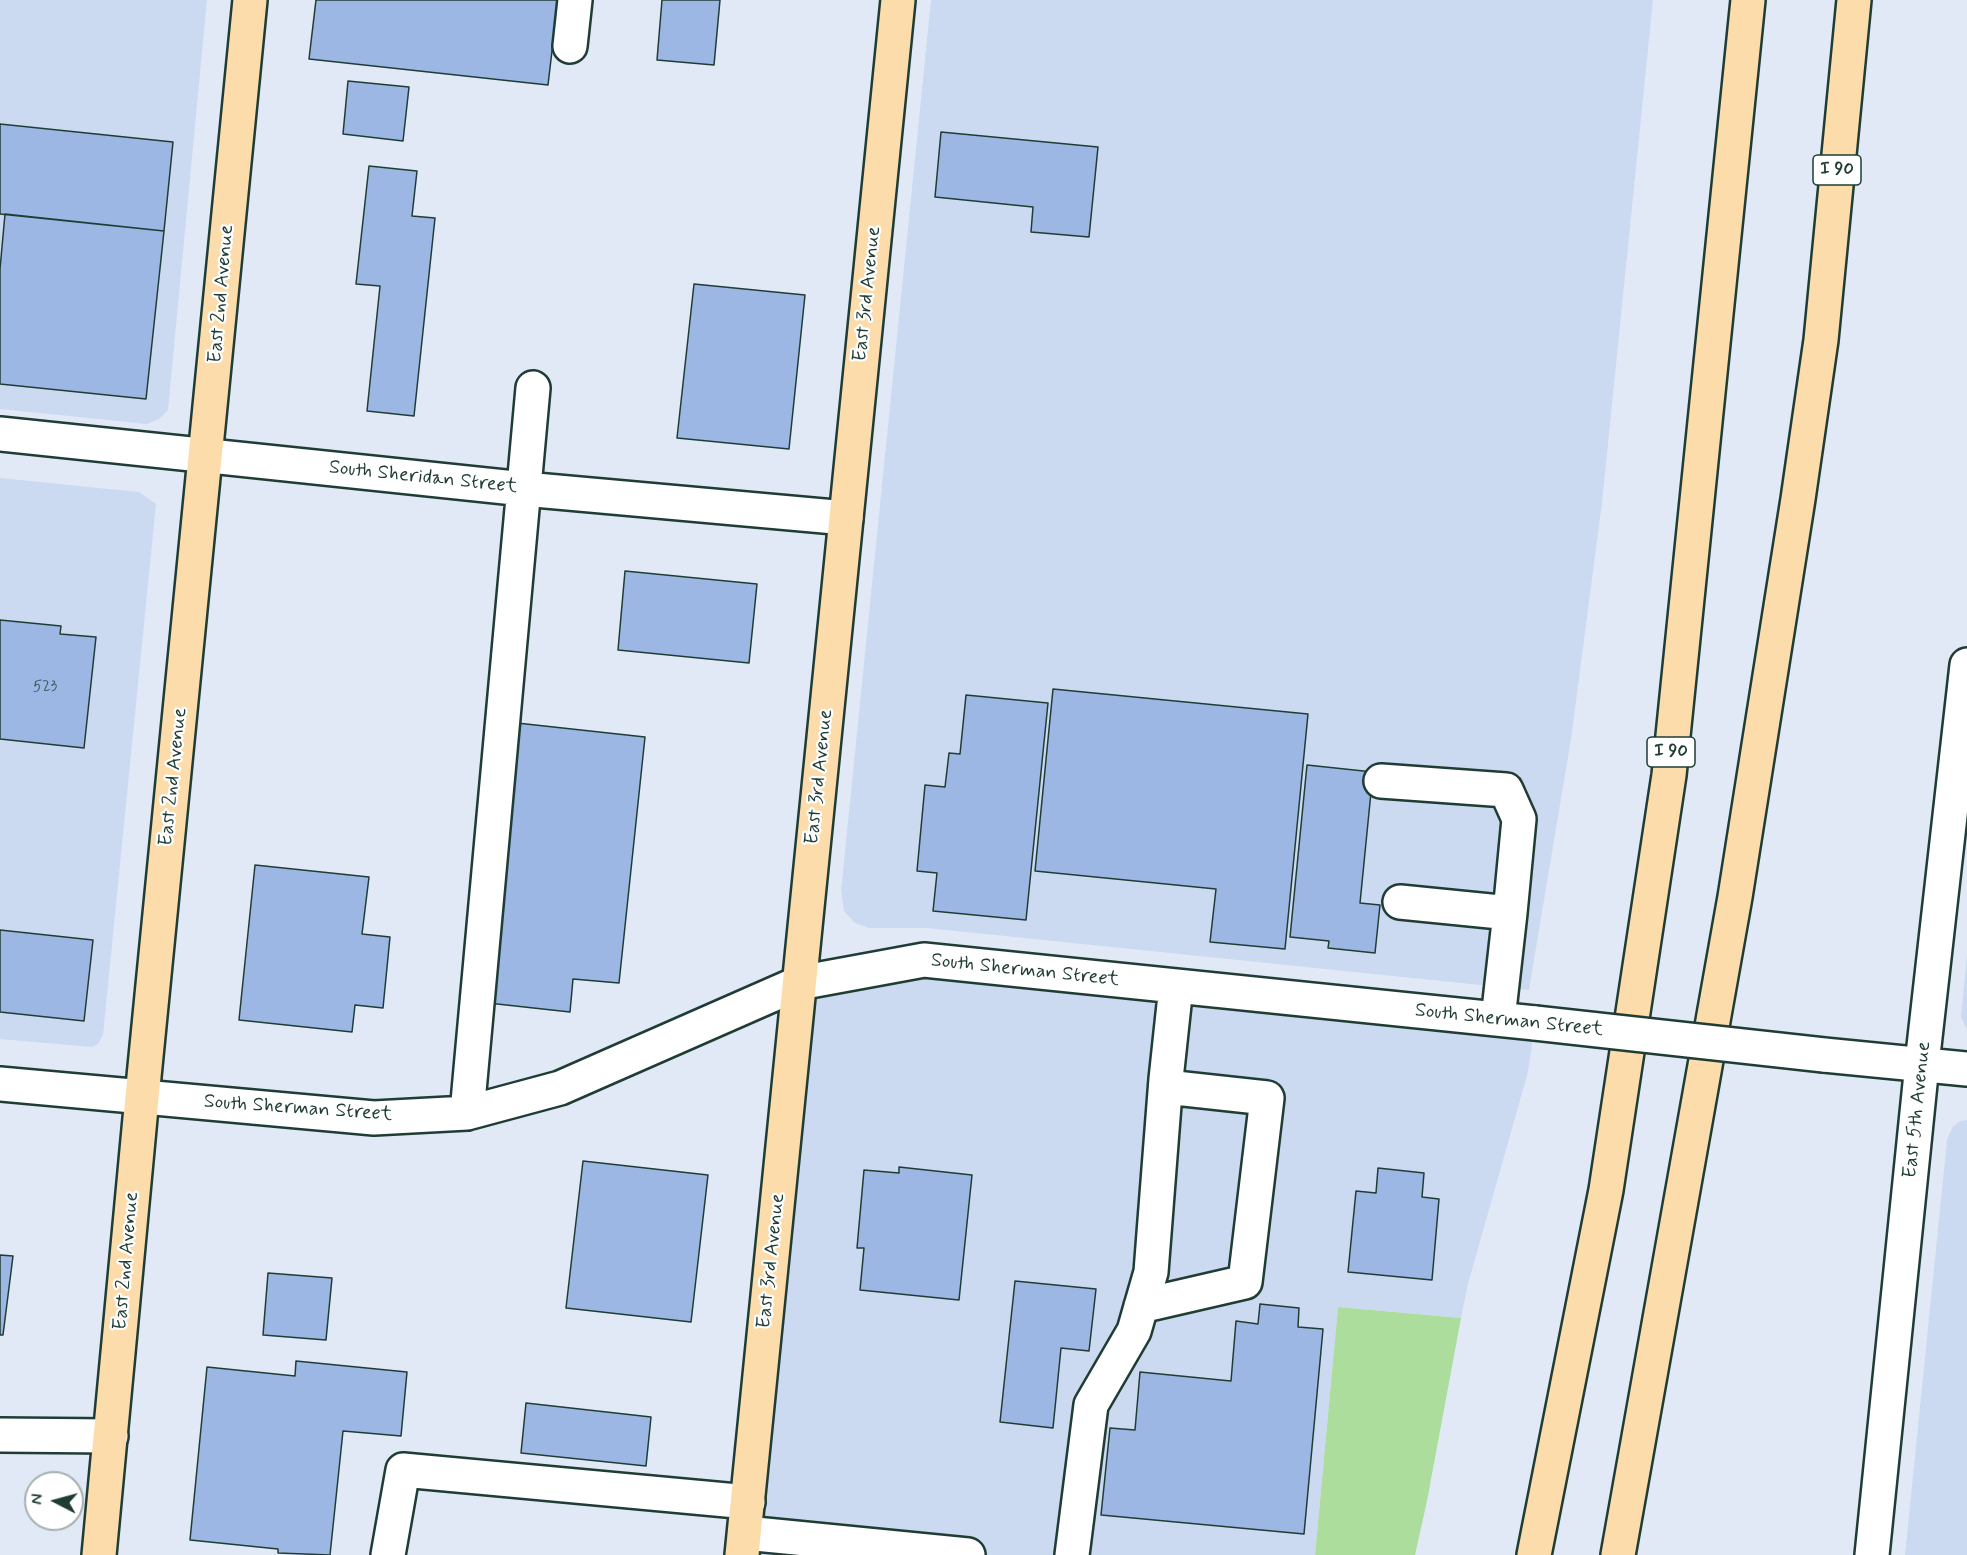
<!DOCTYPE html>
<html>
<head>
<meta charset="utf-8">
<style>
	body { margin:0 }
	#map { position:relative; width:1967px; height:1555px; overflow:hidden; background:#e1e9f7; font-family:Mynerve,sans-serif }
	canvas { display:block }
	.north { position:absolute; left:24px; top:1471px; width:60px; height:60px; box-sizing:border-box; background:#fff; border:2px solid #a5b1ae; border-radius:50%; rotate:276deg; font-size:16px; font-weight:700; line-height:24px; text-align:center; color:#1f3d34 }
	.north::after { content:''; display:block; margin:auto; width:21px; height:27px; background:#1f3d34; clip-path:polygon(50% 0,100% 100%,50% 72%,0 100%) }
</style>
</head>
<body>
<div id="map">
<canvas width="1967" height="1555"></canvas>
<div class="north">N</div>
</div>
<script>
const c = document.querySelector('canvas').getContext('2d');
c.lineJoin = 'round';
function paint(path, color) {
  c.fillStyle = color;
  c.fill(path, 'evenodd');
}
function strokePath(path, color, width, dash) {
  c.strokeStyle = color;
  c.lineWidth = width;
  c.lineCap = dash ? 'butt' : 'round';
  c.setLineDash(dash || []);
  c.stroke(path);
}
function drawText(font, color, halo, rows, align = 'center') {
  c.font = font + ' Mynerve,sans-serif';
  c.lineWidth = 4.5;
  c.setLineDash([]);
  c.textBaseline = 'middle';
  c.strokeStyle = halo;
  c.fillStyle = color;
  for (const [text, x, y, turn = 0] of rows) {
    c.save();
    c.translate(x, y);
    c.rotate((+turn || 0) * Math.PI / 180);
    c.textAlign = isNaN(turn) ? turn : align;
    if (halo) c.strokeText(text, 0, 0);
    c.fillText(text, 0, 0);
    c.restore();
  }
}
const built = new Path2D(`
	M0,0H207L168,410L159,419L147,424L0,409Z
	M931,0H1653L1602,503L1571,739L1529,990L927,928H869L855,923L844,911L841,891Z
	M0,478L139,492L156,504L103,1035L98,1044L92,1047L0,1039Z
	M1967,955V1030L1961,1017Z
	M924,960L1535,1023L1528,1072L1468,1284L1461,1318L1338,1307L1315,1555H742L799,983Z
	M1967,1120V1555H1905L1947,1140L1952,1128L1960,1121Z`);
const green = new Path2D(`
	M1338,1307L1461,1318L1427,1501L1415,1555H1315Z`);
const building = new Path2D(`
	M316,0H558L548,85L309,59Z
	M662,0H720L714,65L657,60Z
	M348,81L409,87L403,141L343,134Z
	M0,124L173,142L164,231L0,214Z
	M941,132L1098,147L1089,237L1031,232L1033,207L935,197Z
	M369,166L417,171L412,216L435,218L414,416L367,411L380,286L356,284Z
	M5,214L164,231L146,399L0,384V269Z
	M694,284L805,295L789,449L677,438Z
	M625,571L757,584L749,663L618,650Z
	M0,620L61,626L60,634L96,637L84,748L0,739Z
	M1053,689L1308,714L1285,949L1210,942L1216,889L1035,871Z
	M966,695L1048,703L1026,920L933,911L937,873L917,871L925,785L945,787L949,753L960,754Z
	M517,723L645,737L619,983L573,979L570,1012L488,1003Z
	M1307,765L1373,772L1360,903L1380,905L1375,953L1328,948L1329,941L1290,937Z
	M255,865L369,877L362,934L390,937L383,1008L355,1005L352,1032L239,1020Z
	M0,930L93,940L84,1021L0,1012Z
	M583,1161L708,1175L691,1322L566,1308Z
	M899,1167L972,1175L959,1300L860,1290L864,1248H857L864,1170L899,1173Z
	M1378,1168L1424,1173L1422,1197L1439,1199L1432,1280L1348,1272L1356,1191L1376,1193Z
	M0,1255L13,1256L3,1335H0Z
	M268,1273L332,1278L326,1340L263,1335Z
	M1015,1281L1096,1289L1089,1351L1061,1348L1053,1428L1000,1422Z
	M1260,1304L1299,1308L1298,1327L1323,1329L1304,1534L1101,1515L1110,1428L1135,1430L1140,1372L1231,1381L1236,1321L1258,1324Z
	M296,1361L407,1372L401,1436L343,1431L330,1555L278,1553V1549L190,1540L207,1367L295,1376Z
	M526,1403L651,1417L646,1466L521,1453Z`);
const minor = new Path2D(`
	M570,46L575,0
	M0,434L524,489L846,518
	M1381,781L1506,790L1519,819L1510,913
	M1400,902L1510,913L1498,1019
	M1824,1055L1967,1069
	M0,1084L374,1118L467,1113L560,1088L799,983L924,960L1535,1023
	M467,1113L533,388
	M1141,1306L1245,1282L1267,1098L1166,1087
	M0,1435L111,1436
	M745,1533L968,1555
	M388,1555L403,1470L748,1502
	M1072,1555L1091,1405L1134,1331L1151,1272L1166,1079L1176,986
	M1872,1555L1922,1064L1967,665`);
const major = new Path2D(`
	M99,1555L142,1097L250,0
	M742,1555L898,0`);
const highway = new Path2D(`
	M1534,1555L1606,1190L1669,775L1748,0
	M1618,1555L1735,897L1798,499L1821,340L1854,0`);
const minorBridge = new Path2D(`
	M1535,1023L1824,1055`);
const numberNames = [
	["523",45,688]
];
const shields = [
	[1837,170,48],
	[1671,752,48]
];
const shieldNames = [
	["I 90",1837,170],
	["I 90",1671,752]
];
const streetNames = [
	["East 2nd Avenue",222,294,-85],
	["East 3rd Avenue",868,294,-84],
	["South Sheridan Street",423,478,6],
	["East 2nd Avenue",174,777,-84],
	["East 3rd Avenue",820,777,-84],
	["South Sherman Street",1025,971,6],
	["South Sherman Street",1509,1021,6],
	["South Sherman Street",298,1109,4],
	["East 5th Avenue",1918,1110,-84],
	["East 2nd Avenue",127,1261,-85],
	["East 3rd Avenue",772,1261,-84]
];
paint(built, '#ccdaf1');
paint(green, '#addd9d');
paint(building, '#9cb7e3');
strokePath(building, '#1f3d34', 1.5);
strokePath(minor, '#1f3d34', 38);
strokePath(major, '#1f3d34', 38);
strokePath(highway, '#1f3d34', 38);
strokePath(minor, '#fff', 33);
strokePath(major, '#fddcac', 33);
strokePath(highway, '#fddcac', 33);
strokePath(minorBridge, '#1f3d34', 38, []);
strokePath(minorBridge, '#fff', 33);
drawText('16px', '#3e5c60', null, numberNames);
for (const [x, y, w] of shields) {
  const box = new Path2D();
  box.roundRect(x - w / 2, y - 15, w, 30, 4.5);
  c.fillStyle = '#fff';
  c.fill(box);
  strokePath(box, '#1f3d34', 1.5);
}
drawText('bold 18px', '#1f3d34', null, shieldNames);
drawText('20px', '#1f3d34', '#fff', streetNames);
</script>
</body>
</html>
